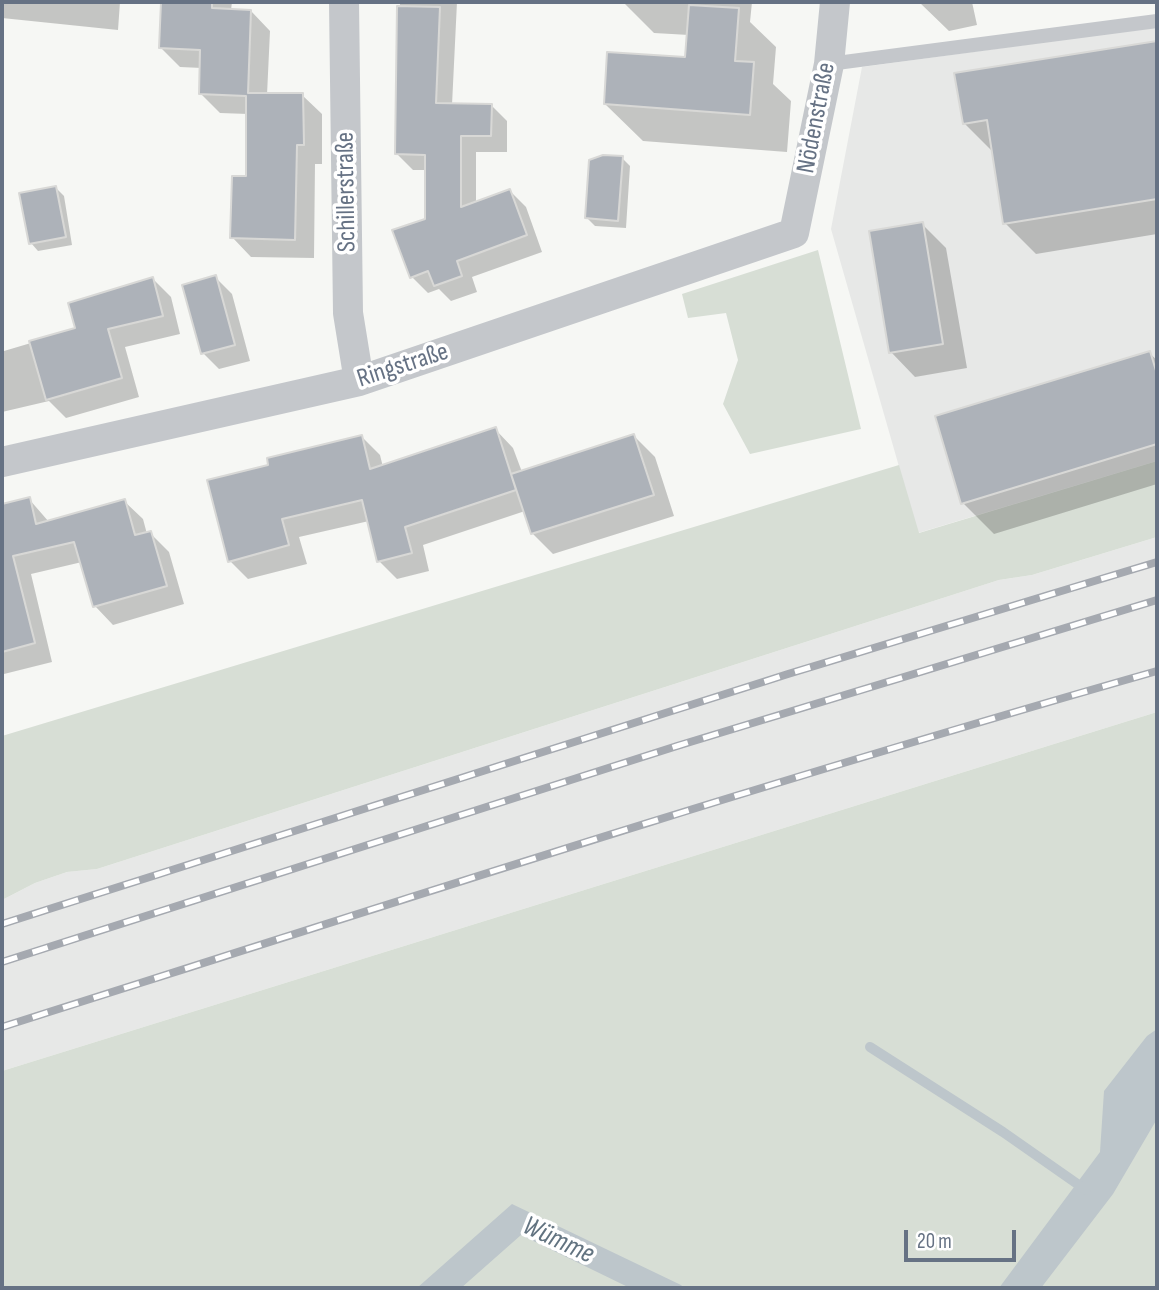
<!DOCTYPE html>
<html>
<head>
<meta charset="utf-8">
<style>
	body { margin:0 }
	#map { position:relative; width:1159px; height:1290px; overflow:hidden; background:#f6f7f4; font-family:"Sofia Sans Condensed",sans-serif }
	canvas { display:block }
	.frame { position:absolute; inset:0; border:4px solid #667284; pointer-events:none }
	.scale { position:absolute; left:904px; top:1230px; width:112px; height:32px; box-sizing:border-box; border:4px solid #667284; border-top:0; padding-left:9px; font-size:21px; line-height:24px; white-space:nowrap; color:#667284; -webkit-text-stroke:5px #fff; paint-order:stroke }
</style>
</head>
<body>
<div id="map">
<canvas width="1159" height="1290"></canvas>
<div class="frame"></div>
<div class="scale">20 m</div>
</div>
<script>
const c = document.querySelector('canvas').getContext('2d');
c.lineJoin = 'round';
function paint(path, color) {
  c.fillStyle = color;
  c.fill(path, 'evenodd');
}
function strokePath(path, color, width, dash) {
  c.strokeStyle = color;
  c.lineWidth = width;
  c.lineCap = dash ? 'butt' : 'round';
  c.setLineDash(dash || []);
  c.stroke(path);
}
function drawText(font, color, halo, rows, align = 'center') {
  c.font = font + ' "Sofia Sans Condensed",sans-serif';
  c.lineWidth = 7;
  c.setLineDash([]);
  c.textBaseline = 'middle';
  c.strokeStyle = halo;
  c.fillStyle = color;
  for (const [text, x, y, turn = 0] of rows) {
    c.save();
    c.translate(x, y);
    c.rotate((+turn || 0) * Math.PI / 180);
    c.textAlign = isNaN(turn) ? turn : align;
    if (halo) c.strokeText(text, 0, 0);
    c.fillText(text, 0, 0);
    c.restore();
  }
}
const built = new Path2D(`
	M1157,27V461L918,533L831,229L862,67Z
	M1157,537V712L2,1071V900L35,883L67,872L97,869L999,580L1032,575Z`);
const green = new Path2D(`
	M818,250L861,429L750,454L723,404L738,360L726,313L688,318L682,294Z
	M1157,461V537L1032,575L999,580L97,869L67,872L35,883L2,900V736L899,465L919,533Z
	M1157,712V1288H2V1071Z`);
const water = new Path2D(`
	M1157,1029V1119L1113,1194L1041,1288H999L1100,1152L1104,1091L1147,1036Z
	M512,1204L681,1285L684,1288H630L521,1235L461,1288H417Z`);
const shadow = new Path2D(`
	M2,2H120L118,30L2,18Z
	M163,2H232L231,10L251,11L270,31L267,95H302L322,114V164H315L314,258L251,257L232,237L248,177V114L220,113L201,94L202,68L180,67L161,48Z
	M400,2H457L452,105H491L507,121V152H476V203L510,191L526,207L542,252L472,277L477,292L451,301L439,289L428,293L412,277L427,220V170H413L397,154Z
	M623,2H752L750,22L776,47L773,84L791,101L787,152L643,141L605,104L687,59L689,35L654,33Z
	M919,2H972L977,25L949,31Z
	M1157,43V234L1036,254L1005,223L994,153L964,123L956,74Z
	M622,158L630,166L626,228L595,226L587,218Z
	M56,188L64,196L72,245L38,251L31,243Z
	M922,224L946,248L967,368L915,377L891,352Z
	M215,277L232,294L250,361L219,369L203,353Z
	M153,279L171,297L180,334L125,347L139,397L66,418L49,401L2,412V343L4,351L78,329Z
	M1149,353L1157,360V484L994,534L963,503Z
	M495,429L513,448L522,472L634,436L655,457L674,516L553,554L532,533L525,511L423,545L429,571L397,579L379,561L369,521L299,537L307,564L248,579L230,561L270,466L362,437L380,455L383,467Z
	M29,499L49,522L124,501L143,519L147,534L150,533L169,552L184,604L113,625L95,606L82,562L31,574L52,662L4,674L2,506Z`);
const stream = new Path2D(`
	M870,1047L1003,1132L1086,1190`);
const building = new Path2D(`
	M161,2H212V8L251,10L248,93H303L304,145H297L295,240L230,238L232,176H246V96L199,94L200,50L159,48Z
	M689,5L739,8L735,61L754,62L750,115L604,104L607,52L685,57Z
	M397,6L440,7L436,103L492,104L491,136H461V207L510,189L527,235L457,261L462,276L434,286L428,271L410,278L392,230L425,219V155L395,154Z
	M1157,41V199L1003,224L987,120L963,124L954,73Z
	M603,155L623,156L618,221L585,218L589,160Z
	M56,186L66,237L29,244L19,193Z
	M923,222L943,344L889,353L869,231Z
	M216,275L235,345L201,354L182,285Z
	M153,277L163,316L108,329L122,378L46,400L29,341L75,328L68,303Z
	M1150,351L1157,374V444L961,504L935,416Z
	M496,427L516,490L405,527L412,553L377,562L362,500L282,519L289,545L228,562L207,480L268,465L267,458L362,435L370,469Z
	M634,434L654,495L531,534L511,474Z
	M30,497L36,524L125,499L135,535L151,531L167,586L93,607L74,542L13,556L35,643L2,652V504Z`);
const service = new Path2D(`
	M829,64L1157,21`);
const minor = new Path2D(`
	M344,2L348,313L359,381
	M2,462L359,381L794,233L829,64L835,2`);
const rail = new Path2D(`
	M2,924L788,674L1157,562
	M2,962L677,746L1157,600
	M2,1027C386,905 770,781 1157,671`);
const streetNames = [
	["Nödenstraße",817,118,-79],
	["Schillerstraße",347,192,-91],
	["Ringstraße",403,366,-18]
];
const waterNames = [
	["Wümme",558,1241,25]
];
paint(built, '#e7e8e7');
paint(green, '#d7ded5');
paint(water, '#bdc6cb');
paint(shadow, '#0003');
strokePath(stream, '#bdc6cb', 10);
paint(building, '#adb2b9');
strokePath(building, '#d8d8d6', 2);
strokePath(service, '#c4c7cb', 14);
strokePath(minor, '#c4c7cb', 30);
strokePath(rail, '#a5a9b0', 8);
strokePath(rail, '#fff', 5, [16]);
drawText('26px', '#667284', '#fff', streetNames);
drawText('italic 28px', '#627380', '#fff', waterNames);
</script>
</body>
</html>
